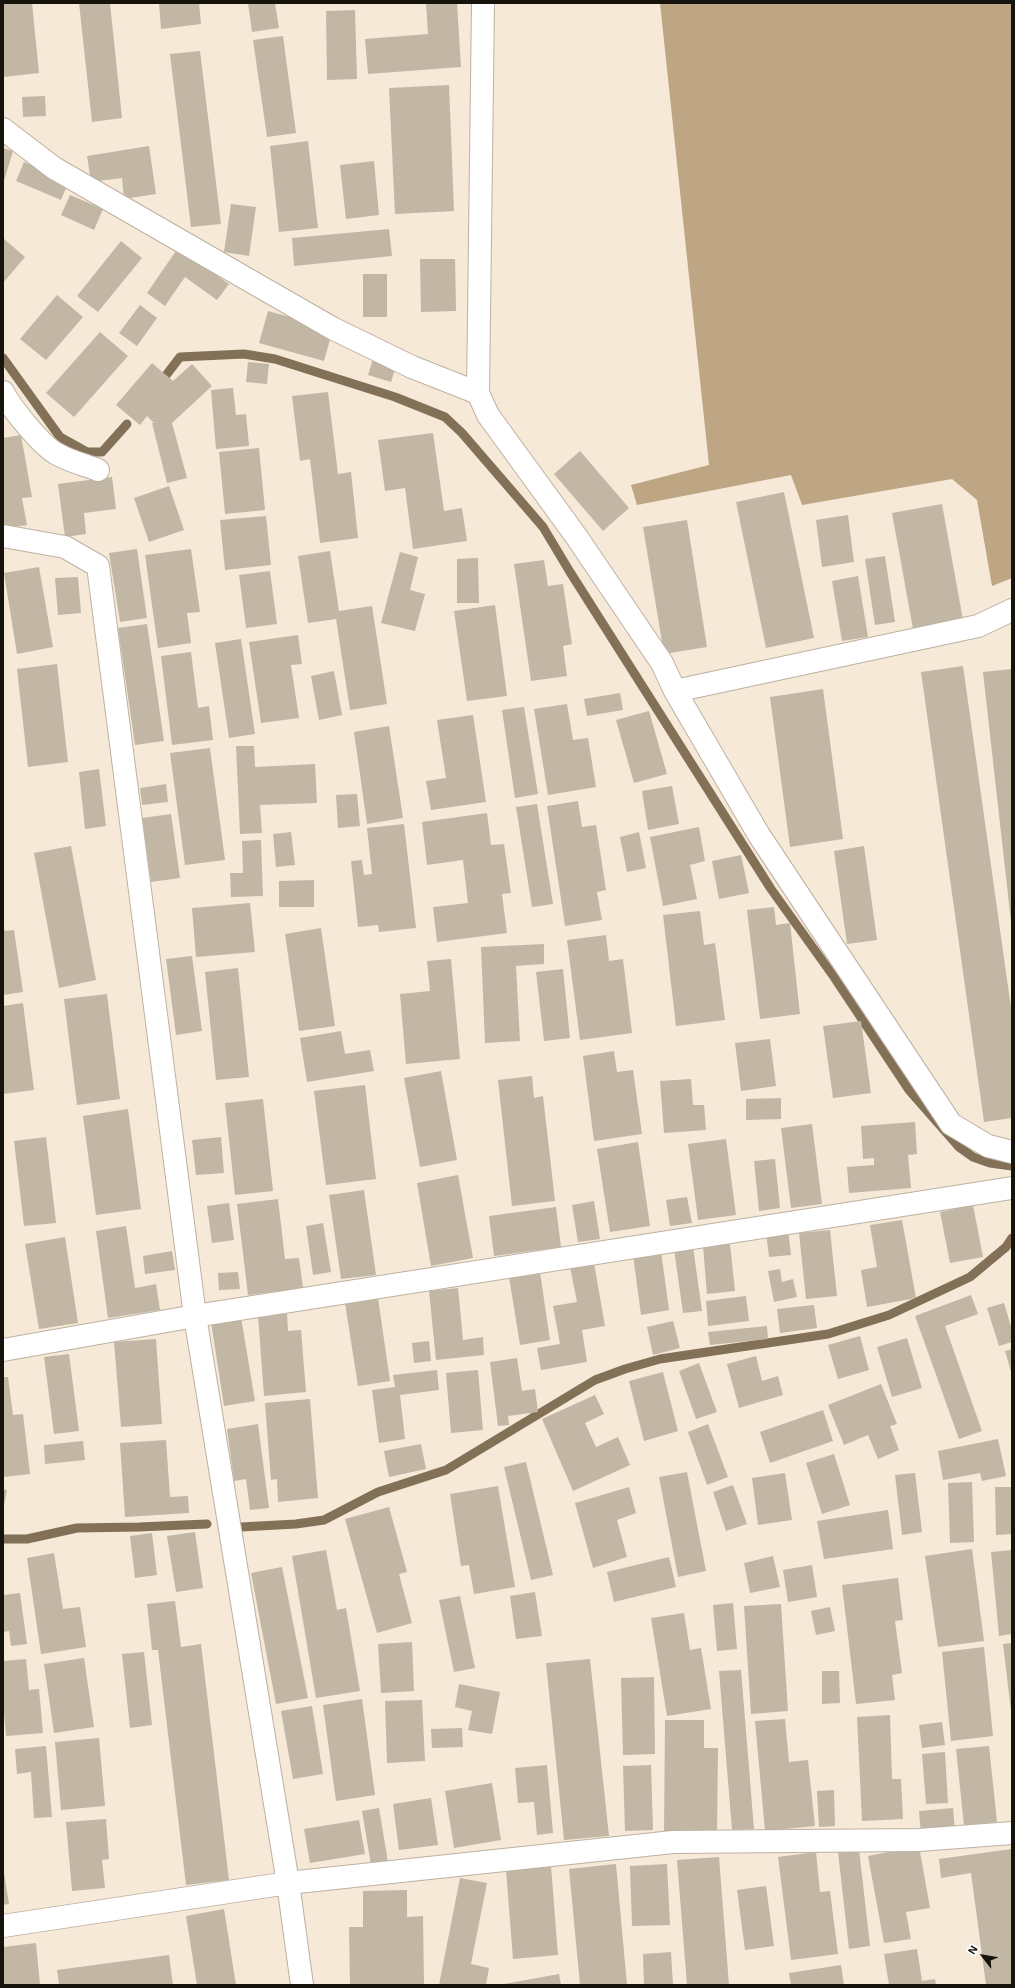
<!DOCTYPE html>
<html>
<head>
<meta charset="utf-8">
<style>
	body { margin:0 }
	#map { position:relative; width:1015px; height:1988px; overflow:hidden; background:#f6e9d8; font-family:Helvetica,sans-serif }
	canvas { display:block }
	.frame { position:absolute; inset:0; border:4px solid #16120c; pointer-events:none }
	.north { position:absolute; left:963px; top:1936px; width:40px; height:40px; -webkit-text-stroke:3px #fff; paint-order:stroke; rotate:301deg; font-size:11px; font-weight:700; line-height:16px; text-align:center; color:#16120c }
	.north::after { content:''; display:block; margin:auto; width:14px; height:18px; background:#16120c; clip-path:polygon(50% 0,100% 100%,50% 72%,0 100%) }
</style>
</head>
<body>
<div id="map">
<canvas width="1015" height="1988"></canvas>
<div class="frame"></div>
<div class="north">N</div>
</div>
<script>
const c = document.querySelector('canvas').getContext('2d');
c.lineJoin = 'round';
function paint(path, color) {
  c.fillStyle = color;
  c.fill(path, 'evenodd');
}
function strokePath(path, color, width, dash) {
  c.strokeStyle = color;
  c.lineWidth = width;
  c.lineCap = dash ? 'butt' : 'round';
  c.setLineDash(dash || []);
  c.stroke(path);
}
const forest = new Path2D(`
	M660,3H1012V578L992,586L977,500L952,479L802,505L791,475L637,505L631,485L709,465Z`);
const stream = new Path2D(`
	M3,358L60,437L87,452H102L127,424
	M167,374L180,357L244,354L275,359L395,397L445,417L462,433L543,527L570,572L771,889L834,977L909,1090L959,1147L973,1157L990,1163L1012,1166
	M241,1527L296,1524L324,1520L378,1492L446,1470L595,1380L625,1369L660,1359L828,1334L889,1315L970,1277L1006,1247L1012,1238
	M3,1539H27L77,1528L139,1527L207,1524`);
const building = new Path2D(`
	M3,3H32L39,73L3,77Z
	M79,3H110L122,118L92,122Z
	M159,3H199L201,24L161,29Z
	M248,3H275L279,28L252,32Z
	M426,3H457L461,67L368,74L365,39L428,34Z
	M355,10L357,79L327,80L326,11Z
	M283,36L296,133L267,137L253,40Z
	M200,51L221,224L191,227L170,54Z
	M449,85L454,211L395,214L389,88Z
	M45,96L46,116L23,117L22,97Z
	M308,141L318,228L279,232L270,146Z
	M149,146L156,194L124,199L122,178L91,182L87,156Z
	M3,148L13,151L3,184Z
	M374,161L379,215L346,219L340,165Z
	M24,162L69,181L61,200L16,181Z
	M70,195L103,209L94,230L61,215Z
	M231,204L256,207L249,256L224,252Z
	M389,229L392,256L294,266L292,238Z
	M3,238L25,257L3,283Z
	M121,241L142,258L98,312L77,296Z
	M178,248L229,284L217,300L185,277L165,306L147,293Z
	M420,259H455L456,311L421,312Z
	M363,274H387V317H363Z
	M57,295L83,317L46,360L20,339Z
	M140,305L157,318L137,346L119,333Z
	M268,311L333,329L324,361L259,343Z
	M100,332L128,356L74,417L46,393Z
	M373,359L396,366L391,382L368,375Z
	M248,362L269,364L267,384L246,382Z
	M152,363L173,381L192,364L212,386L172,423L187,478L167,483L152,423H154L147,416L140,425L116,405Z
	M233,388L236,415L246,414L249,446L216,449L211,390Z
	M328,392L338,474L351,472L358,538L320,543L310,459L300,461L292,396Z
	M433,433L444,511L462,508L467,541L413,549L405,488L385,491L378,440Z
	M21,435L32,497L22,498L27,525L3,529V438Z
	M259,448L265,510L225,514L219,452Z
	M580,451L629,508L603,531L554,474Z
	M112,477L116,509L84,513L86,534L65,537L58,484Z
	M169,486L184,530L149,542L134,498Z
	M784,492L814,638L766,648L736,502Z
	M942,504L963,620L913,629L892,513Z
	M848,515L854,562L822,567L816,520Z
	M266,516L271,565L225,570L220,520Z
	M687,520L707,647L664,654L643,527Z
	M137,549L147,618L120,622L109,553Z
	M191,549L200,612L187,613L191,643L158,648L145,555Z
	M330,551L339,611L372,606L387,704L350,710L336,619L308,623L298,556Z
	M400,552L418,557L410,590L425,594L415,631L381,623Z
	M885,556L895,622L875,625L865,559Z
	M478,558L479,603H457V559Z
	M544,560L548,586L563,584L572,644L563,646L567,676L531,681L514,564Z
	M39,567L53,647L17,654L4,573Z
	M270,571L277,624L246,628L239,575Z
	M858,576L868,637L842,641L832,581Z
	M78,577L81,613L58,615L55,578Z
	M495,605L507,696L467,701L454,611Z
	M147,624L164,741L135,745L118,628Z
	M298,635L302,664L291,665L299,718L261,723L249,642Z
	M241,639L255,734L229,738L215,643Z
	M191,652L198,708L209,706L213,740L172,745L161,656Z
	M57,664L68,762L28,767L17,669Z
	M963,666L1012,1015V1118L984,1122L921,672Z
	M1012,669V922H1011L983,672Z
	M334,671L342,715L319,720L311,676Z
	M823,689L843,839L790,847L770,697Z
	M620,693L623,710L587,716L584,699Z
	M567,704L573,740L588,738L596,787L548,795L534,709Z
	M524,707L538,794L515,798L502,710Z
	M649,711L667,774L634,783L616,720Z
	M473,715L486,802L431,810L426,781L446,778L437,720Z
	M389,726L403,818L367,824L354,732Z
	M236,746H254L255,767L315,764L317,803L260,805L262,833L240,834Z
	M210,748L225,860L185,865L170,753Z
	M99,769L106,826L85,829L79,772Z
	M166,784L168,802L142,805L140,788Z
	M672,786L679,824L648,830L642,791Z
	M357,794L360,826L338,828L336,795Z
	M578,801L582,827L596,825L606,890L597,892L602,920L565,926L547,806Z
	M537,804L553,904L532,907L516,807Z
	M487,813L491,845L504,844L511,893L502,894L507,933L437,942L433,907L468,903L463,860L427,865L422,822Z
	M171,814L180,878L151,882L142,818Z
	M404,824L416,928L379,932L378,925L358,927L351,861L362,860L364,875L372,874L367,828Z
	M699,827L705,861L690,865L697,899L663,906L650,837Z
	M291,832L295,865L276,867L273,834Z
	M639,832L646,868L627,872L620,837Z
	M261,840L263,896L231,897L230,873H243L242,841Z
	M71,846L96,980L59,988L34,853Z
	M864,846L877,940L847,944L834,851Z
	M741,855L749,893L719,899L712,861Z
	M314,880V907H279V881Z
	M250,903L255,952L196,957L192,908Z
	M774,907L776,925L790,923L800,1014L760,1019L747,910Z
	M700,911L704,945L715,943L725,1020L676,1026L663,915Z
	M3,927L5,931L14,930L23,992L3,995Z
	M321,928L335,1026L299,1031L285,934Z
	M606,935L609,961L623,959L632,1033L580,1040L567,940Z
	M544,944V964L516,966L520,1041L485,1043L481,947Z
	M192,956L202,1031L176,1035L166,959Z
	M451,959L460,1059L406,1064L400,994L430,991L427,961Z
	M238,968L249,1077L216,1080L205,972Z
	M563,969L570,1038L544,1041L536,972Z
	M107,994L120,1099L77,1105L64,999Z
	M23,1003L34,1090L3,1094V1006Z
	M861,1021L871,1093L833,1098L823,1026Z
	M341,1031L345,1054L370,1050L374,1071L307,1082L300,1038Z
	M770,1039L776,1086L741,1091L735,1043Z
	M614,1051L617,1072L633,1070L642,1134L594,1141L583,1056Z
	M441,1071L457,1160L420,1167L404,1078Z
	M532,1076L534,1098L543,1096L555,1201L512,1206L498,1080Z
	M691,1079L693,1105H704L706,1130L664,1133L660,1081Z
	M365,1085L376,1179L326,1185L314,1091Z
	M781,1098V1119L746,1120V1099Z
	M263,1099L273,1191L235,1195L225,1103Z
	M128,1109L141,1209L96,1215L83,1116Z
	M915,1122L917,1154L908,1155L911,1188L849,1193L847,1167L874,1165V1158L863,1159L861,1126Z
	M812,1124L822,1204L791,1208L781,1128Z
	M46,1137L56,1223L24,1226L14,1141Z
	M221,1137L224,1173L196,1175L192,1140Z
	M726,1139L736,1215L698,1220L688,1144Z
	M638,1142L650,1226L610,1232L597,1149Z
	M775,1159L780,1208L759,1211L754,1161Z
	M458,1175L473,1258L431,1266L417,1183Z
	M364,1190L376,1275L341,1279L329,1195Z
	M687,1197L692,1223L670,1226L666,1200Z
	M278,1199L285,1259L299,1258L303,1288L248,1295L237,1204Z
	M594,1201L600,1239L578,1242L572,1205Z
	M229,1203L234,1240L212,1243L207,1206Z
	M973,1205L983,1257L950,1263L940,1212Z
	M556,1207L561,1247L494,1256L489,1216Z
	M902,1220L916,1298L867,1307L861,1270L877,1267L870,1225Z
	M323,1223L331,1272L313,1275L306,1226Z
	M126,1226L135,1288L156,1284L160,1310L108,1318L96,1231Z
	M788,1229L791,1255L769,1257L766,1232Z
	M830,1230L837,1296L806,1299L799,1233Z
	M65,1237L78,1323L39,1329L25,1244Z
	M730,1244L735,1291L707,1294L703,1246Z
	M693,1247L702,1311L683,1313L674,1249Z
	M172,1251L175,1270L145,1274L143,1256Z
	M661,1251L669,1310L641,1315L633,1255Z
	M594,1263L605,1326L582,1330L587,1362L541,1370L537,1348L560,1344L553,1306L577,1302L570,1267Z
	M780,1269L782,1282L793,1279L797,1297L774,1302L768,1271Z
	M238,1272L240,1289L219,1290L218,1273Z
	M540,1272L550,1340L520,1345L509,1277Z
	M458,1288L463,1340L483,1337L484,1355L436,1360L429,1291Z
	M971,1295L978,1314L945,1326L982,1431L959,1439L915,1316Z
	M746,1296L749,1321L708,1326L706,1301Z
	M378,1298L390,1381L358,1386L345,1303Z
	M1004,1303L1012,1330V1342L999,1346L987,1308Z
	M814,1305L817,1328L780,1333L777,1309Z
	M287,1313L288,1331L301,1330L306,1392L264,1396L258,1316Z
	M241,1317L255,1401L224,1406L211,1322Z
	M673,1321L680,1348L653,1355L647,1327Z
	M767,1326L768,1339L710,1345L708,1332Z
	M860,1336L869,1370L838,1379L828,1345Z
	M907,1338L922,1388L892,1397L877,1347Z
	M156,1339L162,1424L121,1427L114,1342Z
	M429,1341L431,1361L414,1363L412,1343Z
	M1012,1349V1375L1005,1351Z
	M69,1354L79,1431L54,1434L44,1357Z
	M756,1356L762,1381L778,1376L783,1395L739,1408L727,1364Z
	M517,1358L522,1391L535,1389L538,1412L508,1416L509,1425L498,1426L490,1362Z
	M699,1363L717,1412L696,1419L679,1371Z
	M437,1370L439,1390L400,1395L405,1439L379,1443L372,1390L395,1387L393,1375Z
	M478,1370L483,1430L451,1433L446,1373Z
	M663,1372L678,1431L644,1441L629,1381Z
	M3,1377H8L13,1415L23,1414L30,1474L3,1477Z
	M881,1384L897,1424L890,1426L899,1450L878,1459L868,1435L844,1445L828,1405Z
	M595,1395L604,1414L585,1423L596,1447L618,1437L630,1465L573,1491L542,1419Z
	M310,1399L318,1498L278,1502L277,1479L271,1480L265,1403Z
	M823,1410L833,1441L770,1463L760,1432Z
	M258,1424L269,1508L250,1510L246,1479L234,1481L227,1429Z
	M708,1424L728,1477L707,1485L688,1432Z
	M998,1439L1006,1476L982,1481L980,1473L943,1480L938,1451Z
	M166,1440L170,1497L188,1496L189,1513L125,1517L120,1443Z
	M83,1441L85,1460L45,1464L44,1445Z
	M421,1444L426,1469L389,1477L384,1451Z
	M834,1454L850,1505L822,1514L806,1463Z
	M526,1462L553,1575L531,1580L504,1467Z
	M687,1472L706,1571L678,1577L659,1477Z
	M785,1473L792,1520L758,1525L752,1478Z
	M915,1473L922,1532L902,1535L895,1475Z
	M972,1482L974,1542L950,1543L948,1483Z
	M733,1485L747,1524L726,1531L713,1492Z
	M498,1486L515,1587L474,1594L469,1565L461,1566L450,1494Z
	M629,1487L636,1513L617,1520L627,1557L593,1568L575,1503Z
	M995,1487H1012V1534L996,1535Z
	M3,1489L7,1490L4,1505H3Z
	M389,1507L407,1572L399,1574L412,1623L377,1633L345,1519Z
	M888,1510L893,1549L824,1559L817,1521Z
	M195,1532L203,1588L176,1592L167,1536Z
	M152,1533L157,1575L135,1578L130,1536Z
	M972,1549L984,1641L938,1647L925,1556Z
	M326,1550L337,1610L346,1608L360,1691L316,1698L292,1556Z
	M1012,1550V1634L999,1636L991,1552Z
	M54,1553L63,1609L80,1607L86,1647L41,1654L27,1558Z
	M773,1556L780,1587L750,1593L744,1563Z
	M669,1557L676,1587L614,1602L607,1572Z
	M812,1565L817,1597L788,1602L783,1570Z
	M282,1567L308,1698L276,1704L251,1573Z
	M898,1578L903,1620L895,1621L902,1673L892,1675L895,1700L856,1704L842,1585Z
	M535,1592L542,1636L516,1639L510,1596Z
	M20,1593L27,1644L11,1646L9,1631L3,1632V1595Z
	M460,1596L475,1668L454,1672L439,1600Z
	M175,1601L181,1647L201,1644L229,1880L186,1885L158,1650H152L147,1604Z
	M733,1603L737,1649L717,1651L713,1605Z
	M781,1604L788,1711L751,1714L744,1606Z
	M830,1607L835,1631L816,1635L811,1611Z
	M684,1613L690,1650L701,1648L711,1709L667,1716L651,1618Z
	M412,1642L414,1691L381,1693L378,1644Z
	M1012,1643V1711H1011L1003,1644Z
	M984,1647L993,1736L951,1741L942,1652Z
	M144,1652L152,1725L130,1728L122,1654Z
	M84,1658L94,1727L54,1733L44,1664Z
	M26,1659L29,1690L39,1689L43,1733L6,1736L3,1699V1661Z
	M590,1659L609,1836L564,1840L546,1663Z
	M741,1670L754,1829L732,1830L719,1671Z
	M822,1671H839L840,1703L822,1704Z
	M654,1677L655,1754L623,1755L621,1678Z
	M459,1684L500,1692L492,1734L468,1730L472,1711L455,1707Z
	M362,1699L375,1795L336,1801L323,1705Z
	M422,1700L425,1761L387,1763L385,1701Z
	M312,1706L323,1774L293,1779L281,1711Z
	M890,1715L892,1779H901L903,1819L862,1821L857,1717Z
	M785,1719L789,1762L808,1760L815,1826L765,1831L755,1721Z
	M665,1720H704V1748H718L717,1834L664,1833Z
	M942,1722L945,1745L922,1748L919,1725Z
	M462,1728L463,1747L432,1748L431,1729Z
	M99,1738L105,1806L61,1810L55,1742Z
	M46,1746L52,1817L34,1818L31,1772L17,1774L15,1749Z
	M989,1746L997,1822L964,1826L956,1749Z
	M945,1752L948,1803L926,1804L922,1754Z
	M547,1765L553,1833L537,1835L534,1802L518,1803L515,1768Z
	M651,1765L653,1830L625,1831L623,1766Z
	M492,1783L501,1840L454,1848L445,1791Z
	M834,1790L835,1826L819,1827L817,1791Z
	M431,1798L438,1845L399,1850L393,1804Z
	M379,1808L388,1862L371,1865L362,1811Z
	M953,1808L955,1831L921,1834L919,1811Z
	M106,1819L109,1859L102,1860L105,1888L72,1891L66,1822Z
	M359,1820L365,1854L310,1863L304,1829Z
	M919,1846L930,1908L906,1912L911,1939L884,1943L868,1856Z
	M859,1849L870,1946L849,1949L838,1852Z
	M1011,1849L1012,1985H986L971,1873L941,1878L939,1859Z
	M816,1852L820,1892L830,1891L838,1954L791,1960L778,1857Z
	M719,1857L729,1985H687L677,1860Z
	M616,1864L627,1985H580L569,1869Z
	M667,1864L670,1925L632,1926L630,1866Z
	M3,1866L9,1904L3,1905Z
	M551,1866L558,1955L513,1959L506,1870Z
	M460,1878L487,1883L471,1964L489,1968L486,1985H439Z
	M766,1886L774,1946L745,1950L737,1890Z
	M407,1890V1917L423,1916L424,1985H350L349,1927H363V1891Z
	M224,1909L236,1985H197L186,1916Z
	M36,1943L40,1985H3V1947Z
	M917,1949L922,1981L935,1979L936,1985H889L884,1954Z
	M671,1952L673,1985H644L643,1954Z
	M169,1955L173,1985H59L57,1970Z
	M841,1965L844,1985H791L789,1973Z
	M559,1974L561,1985H504V1984Z`);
const minor = new Path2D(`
	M483,3L478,393L488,415L576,536L662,663L675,691L759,835L951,1124L988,1146L1012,1152
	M3,129L54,168L332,328L412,367L478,393
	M3,392C11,408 42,446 57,454C69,461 85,465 98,470
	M3,536L65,547L98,566L195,1316L288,1883L302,1985
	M675,691L978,626L1012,610
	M3,1350L195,1316L1012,1188
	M3,1926L288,1883L673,1842L919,1840L1012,1833`);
paint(forest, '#bea583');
strokePath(stream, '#827057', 9);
paint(building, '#c2b6a5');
strokePath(minor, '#bdb1a1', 24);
strokePath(minor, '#fff', 22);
</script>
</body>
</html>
